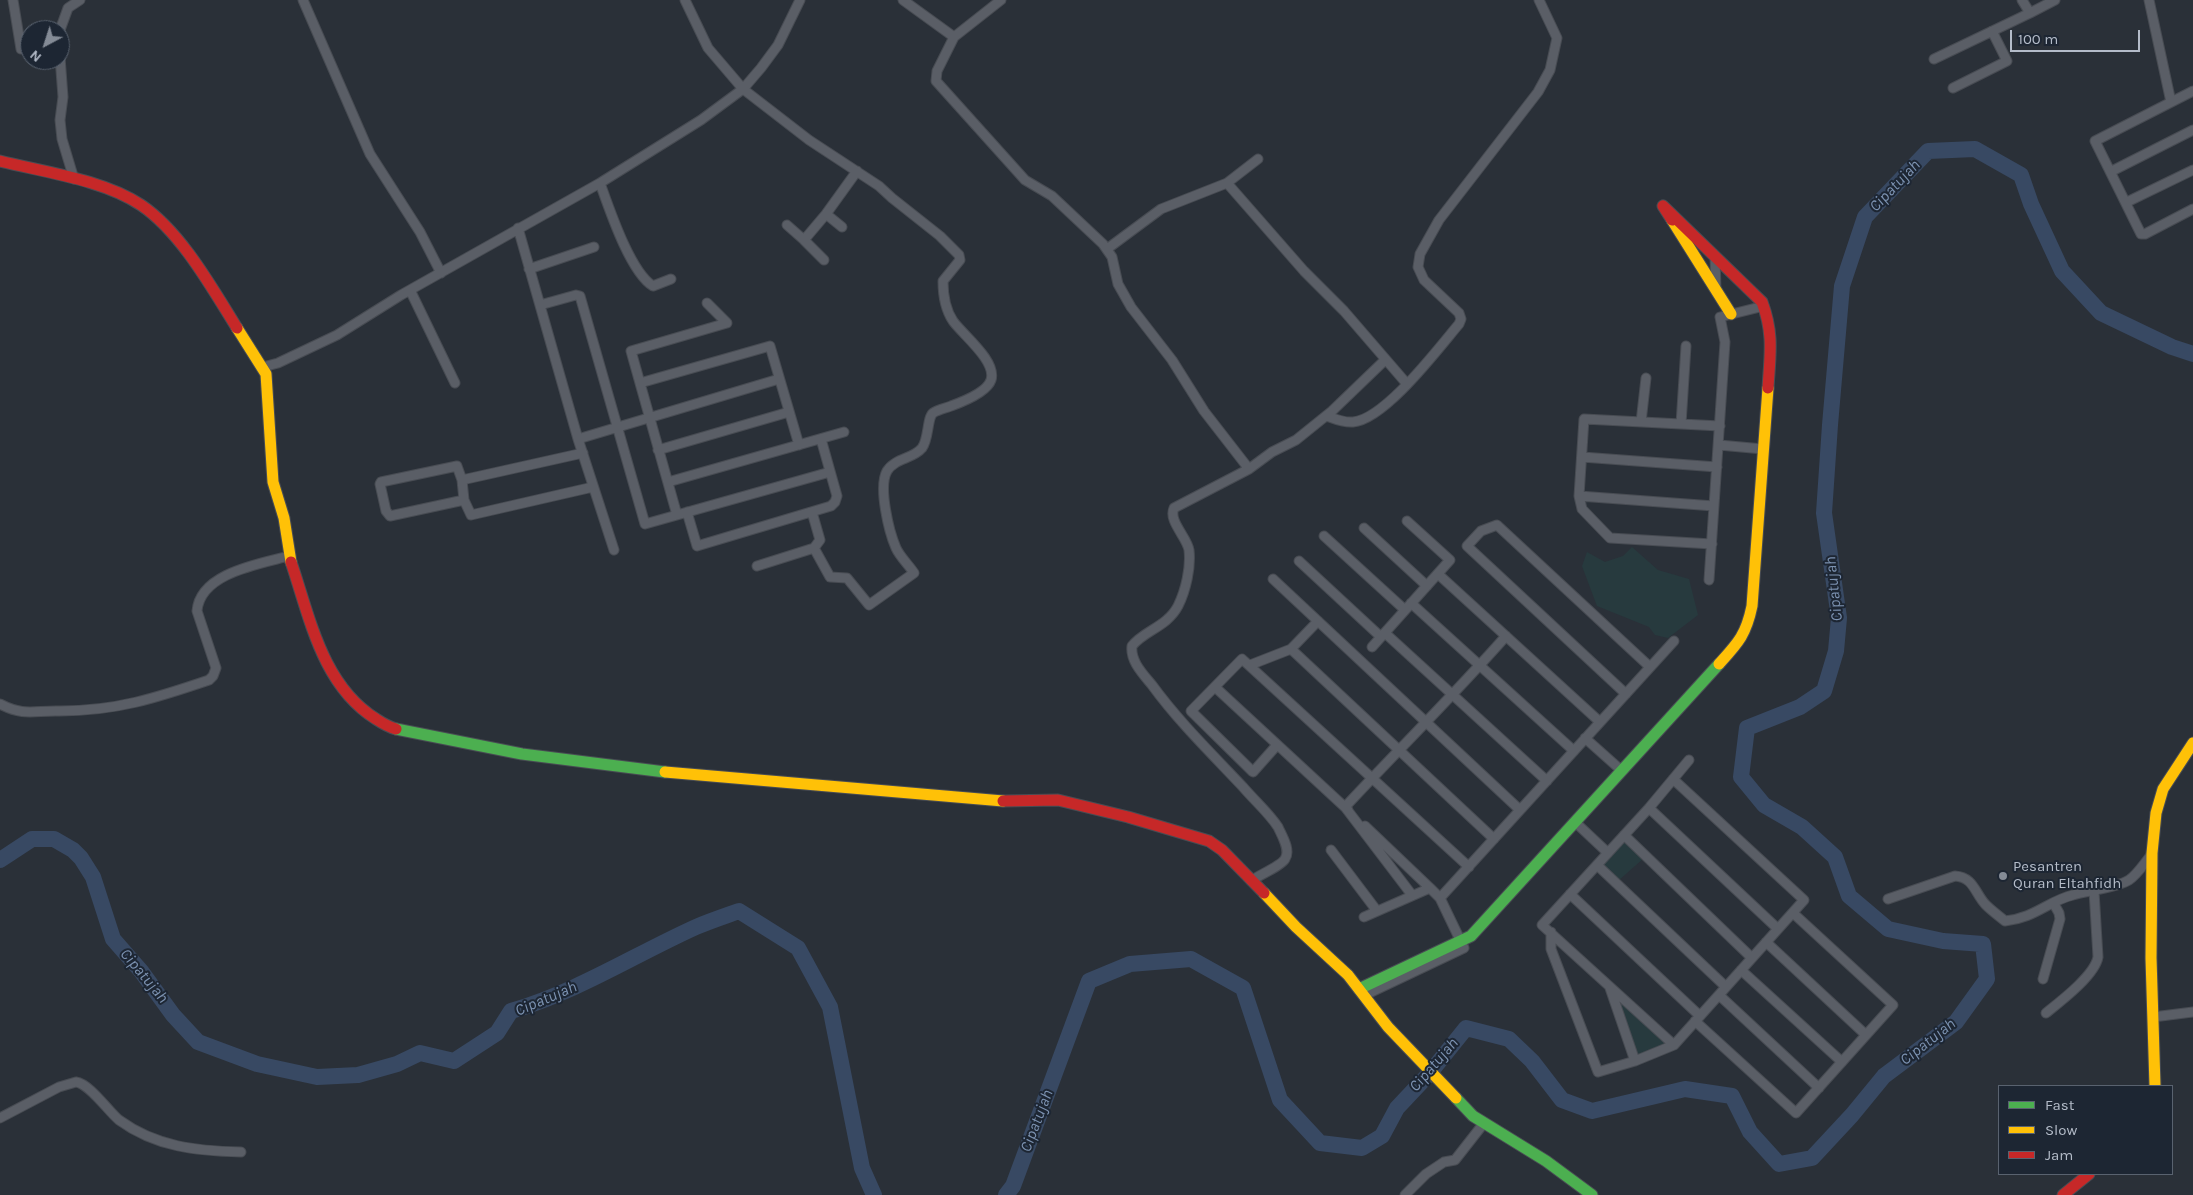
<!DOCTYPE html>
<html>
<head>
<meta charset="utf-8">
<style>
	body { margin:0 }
	#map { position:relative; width:2193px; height:1195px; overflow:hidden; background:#2a3038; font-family:Karla,sans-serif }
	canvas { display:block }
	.legend { position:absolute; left:1998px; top:1085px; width:175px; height:90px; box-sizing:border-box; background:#1d2633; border:1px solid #59626f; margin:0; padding:6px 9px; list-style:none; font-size:15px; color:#b4bcc9 }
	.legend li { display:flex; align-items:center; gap:10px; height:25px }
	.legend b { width:25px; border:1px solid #59626f }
	.north { position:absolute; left:20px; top:20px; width:50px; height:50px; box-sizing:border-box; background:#1d2633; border:1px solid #59626f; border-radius:50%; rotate:220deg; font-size:14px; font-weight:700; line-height:20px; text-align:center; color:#b4bcc9 }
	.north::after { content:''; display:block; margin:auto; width:18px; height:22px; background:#848b96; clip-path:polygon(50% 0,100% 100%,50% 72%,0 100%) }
	.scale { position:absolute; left:2010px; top:30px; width:130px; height:22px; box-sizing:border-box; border:2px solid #b4bcc9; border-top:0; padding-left:6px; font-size:15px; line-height:18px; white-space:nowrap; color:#b4bcc9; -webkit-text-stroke:4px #1d2633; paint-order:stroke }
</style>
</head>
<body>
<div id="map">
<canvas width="2193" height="1195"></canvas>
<ul class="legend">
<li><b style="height:6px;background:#4caf50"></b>Fast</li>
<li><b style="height:6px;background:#ffc107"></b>Slow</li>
<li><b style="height:6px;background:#c62828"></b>Jam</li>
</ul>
<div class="north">N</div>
<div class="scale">100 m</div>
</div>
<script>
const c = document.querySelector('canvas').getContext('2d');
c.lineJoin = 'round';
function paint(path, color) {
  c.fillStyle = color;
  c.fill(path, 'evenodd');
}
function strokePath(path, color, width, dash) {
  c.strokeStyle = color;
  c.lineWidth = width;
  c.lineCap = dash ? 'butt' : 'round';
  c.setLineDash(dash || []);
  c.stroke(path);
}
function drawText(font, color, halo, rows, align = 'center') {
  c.font = font + ' Karla,sans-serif';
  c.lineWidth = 4;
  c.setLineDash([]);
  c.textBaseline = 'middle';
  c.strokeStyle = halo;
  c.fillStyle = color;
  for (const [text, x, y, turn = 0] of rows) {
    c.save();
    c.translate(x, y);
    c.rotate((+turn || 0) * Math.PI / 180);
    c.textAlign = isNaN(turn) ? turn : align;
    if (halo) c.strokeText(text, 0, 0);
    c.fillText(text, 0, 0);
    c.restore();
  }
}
const green = new Path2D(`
	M1632,547L1658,570L1689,579L1698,615L1668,638L1655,635L1649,627L1597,606L1582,566L1587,552L1605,562L1623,556Z
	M1625,839L1644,858L1618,881L1600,865Z
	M1613,991L1671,1044L1636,1058Z`);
const river = new Path2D(`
	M0,860L32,839H54L73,850L81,858L93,877L113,939L141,971L173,1015L198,1042L257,1064L317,1077L358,1075L397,1064L420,1053L454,1061L497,1033L511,1011C577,992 634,955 696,927C710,921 725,916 739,911L798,948L830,1007L862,1168L874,1195
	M1006,1195L1013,1186L1089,981L1130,964L1191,959L1243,988L1280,1100L1320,1143L1362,1148L1382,1136L1397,1108L1429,1074L1466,1028L1509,1039L1532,1061L1562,1100L1592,1111L1685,1089L1732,1096L1750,1132L1779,1164L1812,1158L1852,1115L1884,1076L1956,1022L1987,979L1983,944L1943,941L1888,929L1849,896L1835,857L1802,827L1764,805L1741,777L1747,728L1800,707L1824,691L1836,651L1839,618L1824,513L1830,425L1842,286L1865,217L1928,151L1975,149L2021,175L2031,204L2062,271L2101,313L2172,347L2193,354`);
const street = new Path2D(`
	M13,0L21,49L30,48
	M303,0L370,154L420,232L441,273
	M685,0L708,48L743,89L809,140L879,186L892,198L940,236L959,255L960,260L943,281C943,295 945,309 953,321C963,335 997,361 991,380C987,392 962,402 951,406C946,408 937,410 933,413C927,418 929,439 922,448C913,459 895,458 887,471C878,487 889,532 896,548C900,557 909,565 914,573L869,605L847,578L830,577L814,548
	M903,0L954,37
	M1001,0L954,37L937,71L936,81L1025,180L1052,196L1103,244L1112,257L1118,284L1131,307L1172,360L1204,411L1249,469
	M2022,0L2030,13L2055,0
	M2149,0L2171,102
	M60,30L68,8L80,0
	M60,57L63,97L60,120L62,139L74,179
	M1934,59L2030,13
	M1953,88L2007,61L1992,31
	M2193,91L2095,141L2141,234H2145L2193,209
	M2112,171L2193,130
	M600,183C609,208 630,272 653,286L671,279
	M1227,183L1304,271L1344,311L1407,384
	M2127,202L2193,170
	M826,214L842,227
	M787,225L804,240
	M518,228L578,439L614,550
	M1107,249L1161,209L1227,183L1258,159
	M1715,256L1716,290
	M824,260L804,240L826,214L857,171
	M529,269L594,247
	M410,290L455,383
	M707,303L727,323L631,351L677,515L830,472
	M540,305L576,295L580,296L645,524L677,515
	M263,367L278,363L337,335L401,295L600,183L701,120L743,89L761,68L778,45L800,0
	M640,383L770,346L799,445
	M1327,416C1335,419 1344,423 1353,422C1385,419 1437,350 1459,324L1461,319L1459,313L1424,280L1418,267L1420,254L1439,220L1538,92L1550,70L1557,38L1539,0
	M1641,422L1646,378
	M1681,424L1686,346
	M578,439L779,379
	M1719,445L1763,449
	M658,450L789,412
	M1582,457L1717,467
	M462,480L583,453
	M668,482L844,432
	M1579,496L1714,506
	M464,500L462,480L457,466L381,482L380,484L386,511L390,516L464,500L471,515L593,487
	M687,512L697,546L831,506L835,502L837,496L821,439
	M1364,528L1427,586
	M1324,536L1405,610
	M1712,544L1610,538L1582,509L1579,496L1584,419L1720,426
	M1299,561L1381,637
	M757,566L814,548L820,540L812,512
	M1438,574L1600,722
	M1273,579L1520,810
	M1709,580L1725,342L1720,317L1764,306
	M1411,603L1574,751
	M1385,633L1547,781
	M1372,647L1450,560L1407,521
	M1291,649L1494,839
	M1250,665L1291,649L1318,621
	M1215,687L1348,810
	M1626,694L1467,546L1481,531L1497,525L1650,667
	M0,704C25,717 35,710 60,711C116,711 156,698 209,680L213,676L216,668L197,611C200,573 259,564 289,556
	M1585,738L1622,771
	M1277,745L1253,772L1191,711L1242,659L1469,867
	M1649,808L1778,929
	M1575,822L1608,853
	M1365,826L1430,888
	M1624,835L1752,958
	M1331,850L1377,911
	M1597,865L1726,987
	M1251,881C1259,875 1281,866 1285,859C1291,850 1282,836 1278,827C1269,813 1254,800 1243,787C1212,754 1179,722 1152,685C1143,674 1130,661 1132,646C1143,631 1167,627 1178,606C1186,590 1191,567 1189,550C1187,537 1168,521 1174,508L1249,469L1272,452L1296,440L1332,411L1385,360
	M1570,894L1700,1016
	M1412,895L1345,807C1398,750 1454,695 1506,636
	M1440,898L1674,641
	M1888,899L1955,876C1974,877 1975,894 1986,905C1992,911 1999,916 2005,921C2035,918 2048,901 2073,895C2087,891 2119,887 2129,880C2138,874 2145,862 2152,854
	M1364,917L1430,888L1440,898L1464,948L1365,995
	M1551,932V949L1598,1072L1635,1061L1674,1045L1804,900L1673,779
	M1766,942L1866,1035
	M1741,970L1842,1062
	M2043,979L2060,919L2059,913L2054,904
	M1610,988L1635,1061
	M1719,995L1819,1088
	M2046,1013C2061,1001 2095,975 2098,957L2094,891
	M2153,1017L2193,1012
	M1695,1021L1796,1113L1893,1005L1793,913
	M1674,1045L1542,925L1649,808L1689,760
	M0,1118L59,1087L76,1082C90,1084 108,1111 119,1120C156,1147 197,1151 241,1152
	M1405,1195L1426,1174L1444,1162L1455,1160L1484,1123`);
const fast = new Path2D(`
	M396,729L522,754L665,772
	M1359,989L1471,936L1719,664
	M1456,1098L1473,1116L1546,1161L1592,1195`);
const slow = new Path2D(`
	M1672,220L1731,314
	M237,328L266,374L273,482L284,518L291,562
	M1719,664C1738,643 1746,635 1752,606L1768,388
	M665,772L1003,801
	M1264,893L1296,927L1348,975L1388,1027L1456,1098
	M2155,1086L2151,958L2152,853L2156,813L2163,789L2193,743`);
const jam = new Path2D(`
	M0,161C44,172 104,180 141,205C181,232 212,288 237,328
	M1672,220L1663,206L1762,302C1774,334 1770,355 1768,388
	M291,562C310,618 322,685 376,719C382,723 389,727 396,729
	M1003,801L1058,800L1128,817L1209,841L1222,850L1264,893
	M2063,1195L2089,1174`);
const markers = [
	[2003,876,5,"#848b96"]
];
const poiNames = [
	["Pesantren",2013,867],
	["Quran Eltahfidh",2013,884]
];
const waterNames = [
	["Cipatujah",1895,186,-46],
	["Cipatujah",1834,589,-96],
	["Cipatujah",144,976,50],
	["Cipatujah",546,999,-23],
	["Cipatujah",1928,1042,-38],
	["Cipatujah",1434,1065,-49],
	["Cipatujah",1037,1121,-69]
];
paint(green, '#273a3e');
strokePath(river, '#384963', 16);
strokePath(street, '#484c53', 11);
strokePath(fast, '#484c53', 13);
strokePath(slow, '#484c53', 13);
strokePath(jam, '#484c53', 13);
strokePath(street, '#5a5e66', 9);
strokePath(fast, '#4caf50', 11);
strokePath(slow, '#ffc107', 11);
strokePath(jam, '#c62828', 11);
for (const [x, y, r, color] of markers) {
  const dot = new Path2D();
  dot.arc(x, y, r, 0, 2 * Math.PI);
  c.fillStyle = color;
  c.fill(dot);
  strokePath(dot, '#1d2633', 2);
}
drawText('15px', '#b4bcc9', '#1d2633', poiNames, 'left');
drawText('italic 16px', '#7c92b1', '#1d2633', waterNames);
</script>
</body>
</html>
